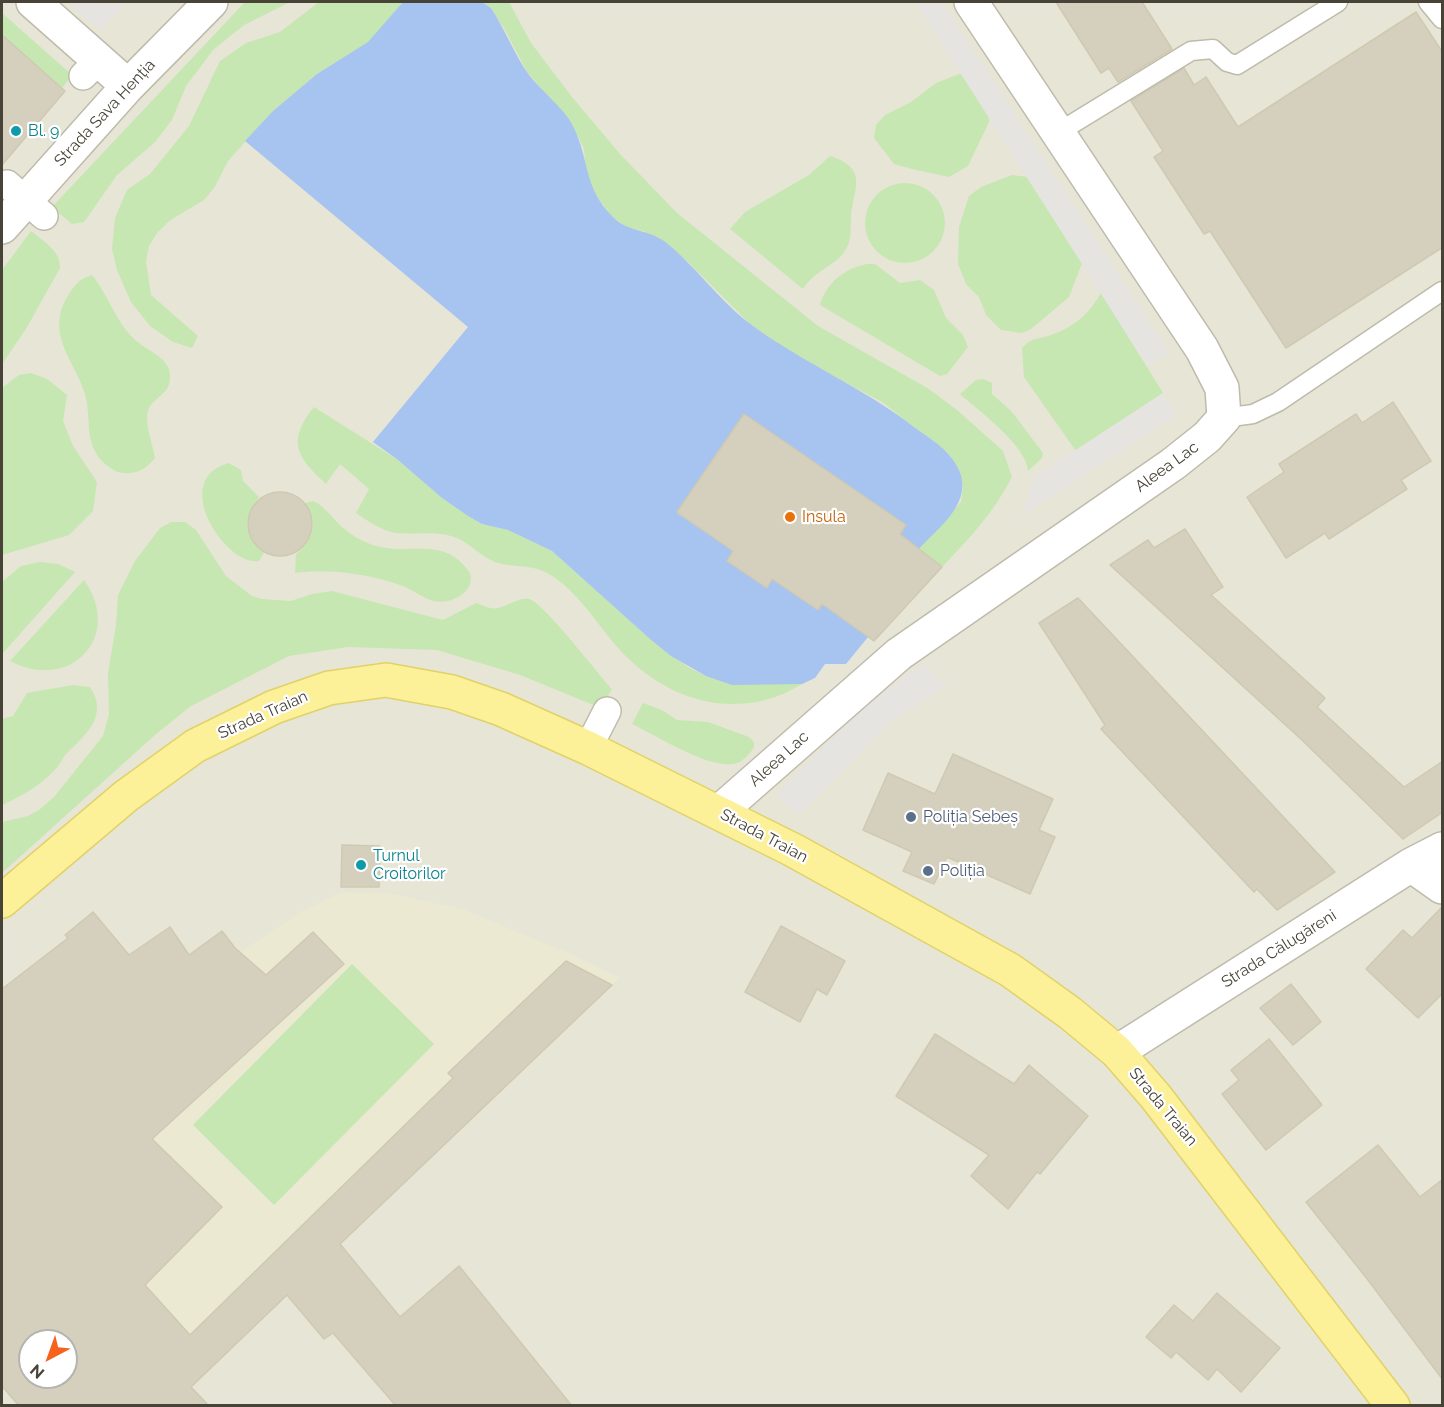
<!DOCTYPE html>
<html>
<head>
<meta charset="utf-8">
<style>
	body { margin:0 }
	#map { position:relative; width:1444px; height:1407px; overflow:hidden; background:#f4f2e8; font-family:Raleway,sans-serif }
	canvas { display:block }
	.frame { position:absolute; inset:0; border:3px solid #474337; pointer-events:none }
	.north { position:absolute; left:18px; top:1329px; width:60px; height:60px; box-sizing:border-box; background:#fff; border:2px solid #b5b4af; border-radius:50%; rotate:221deg; font-size:16px; font-weight:700; line-height:24px; text-align:center; color:#474337 }
	.north::after { content:''; display:block; margin:auto; width:21px; height:27px; background:#f5631e; clip-path:polygon(50% 0,100% 100%,50% 72%,0 100%) }
</style>
</head>
<body>
<div id="map">
<canvas width="1444" height="1407"></canvas>
<div class="frame"></div>
<div class="north">N</div>
</div>
<script>
const c = document.querySelector('canvas').getContext('2d');
c.lineJoin = 'round';
function paint(path, color) {
  c.fillStyle = color;
  c.fill(path, 'evenodd');
}
function strokePath(path, color, width, dash) {
  c.strokeStyle = color;
  c.lineWidth = width;
  c.lineCap = dash ? 'butt' : 'round';
  c.setLineDash(dash || []);
  c.stroke(path);
}
function drawText(font, color, halo, rows, align = 'center') {
  c.font = font + ' Raleway,sans-serif';
  c.lineWidth = 4.5;
  c.setLineDash([]);
  c.textBaseline = 'middle';
  c.strokeStyle = halo;
  c.fillStyle = color;
  for (const [text, x, y, turn = 0] of rows) {
    c.save();
    c.translate(x, y);
    c.rotate((+turn || 0) * Math.PI / 180);
    c.textAlign = isNaN(turn) ? turn : align;
    if (halo) c.strokeText(text, 0, 0);
    c.fillText(text, 0, 0);
    c.restore();
  }
}
const residential = new Path2D(`
	M2,2H1442V1405L2,1406ZM30,1341H66V1377H30Z`);
const education = new Path2D(`
	M342,892L394,894L464,910L575,956L620,978L172,1405H19L2,1386V1227L76,1153L62,1070L301,912ZM30,1341H66V1377H30Z`);
const green = new Path2D(`
	M245,2H290L244,25L213,50L186,86L172,120L155,142L117,175L84,222L72,224L52,207Z
	M319,2H403L369,42L317,74L273,111L228,161L214,188L204,200L169,221L157,233L149,246L146,261L151,295L198,336L192,348L173,342L150,326L131,302L117,270L112,249L115,218L127,190L150,174L189,126L220,61L246,43L280,32Z
	M482,2H509L531,43L572,97L620,154L677,213L818,326L929,389L957,410L1003,451L1012,477C994,512 969,539 942,567L919,549L961,502L963,487L958,468L949,454L882,402L794,355L750,324L686,260L662,240L643,231L628,229L613,218L595,195L586,171L584,149L571,123L527,72L505,30L491,8Z
	M2,13L72,75L62,88L2,36Z
	M962,73L988,113L989,122L968,166L949,177L912,169L894,164L874,138L876,125L885,115L911,102L936,83Z
	M830,156C870,169 853,189 851,217C850,229 853,240 844,252C835,266 816,269 803,289L730,229L745,212L809,175Z
	M1012,175L1028,177L1082,263L1069,297L1031,329L1022,333L1001,330L986,315L979,297L966,284L958,264L959,227L969,196L981,187Z
	M865 223a40 40 0 1 1 80 0a40 40 0 1 1-80 0Z
	M31,231C43,241 61,251 60,268L26,329L2,364V270Z
	M867,264H875L900,283L920,280L934,290L946,318L963,335L968,347L947,374L940,376L820,305C826,283 845,268 867,264Z
	M92,275C110,297 116,325 139,343C151,353 172,359 170,379C169,394 155,397 149,408C143,420 153,445 155,458C146,469 138,474 123,473C115,472 110,468 104,463C83,443 92,419 85,394C75,361 46,336 66,299C73,287 78,279 92,275Z
	M1101,293L1163,393L1076,451L1024,377L1022,348C1034,336 1037,340 1051,335C1074,327 1089,314 1101,293Z
	M31,373L47,379L67,395L63,421L73,446L97,482L93,511L69,535L2,555V388L19,375Z
	M976,380L983,379L992,383V394L1012,412L1043,453L1042,458L1028,471C1027,446 979,411 960,394Z
	M314,407L398,460L442,498L468,516L482,524L508,530L552,551L650,639L688,667L706,676L771,684H802C739,723 667,702 619,649C596,623 575,586 543,571C529,565 512,567 498,563C481,558 468,540 451,536C432,531 415,535 396,533C381,530 369,522 356,513L369,489L340,464L326,484C297,457 286,442 314,407Z
	M229,463L241,470L243,481L259,497C243,517 243,538 264,553L259,561C226,567 168,479 229,463Z
	M313,501C323,505 330,515 337,522C347,533 362,542 376,546C413,556 443,535 470,573C475,587 460,599 447,601C428,605 416,590 400,585C368,574 329,568 295,573L296,554C314,540 318,523 305,503Z
	M171,522H185L196,530L226,576L252,596L262,599L291,601L312,594L332,591L443,620L476,603C482,605 491,610 498,608C508,606 519,597 529,599C543,602 598,674 612,689L601,708L520,675L437,650L348,647L289,656L191,706L156,734L2,873V822L28,816L39,810L54,797L103,736L109,715L108,673L116,625L118,595L135,561L160,528Z
	M40,562L58,564L75,572L3,653L2,582L21,566Z
	M84,580C124,636 71,693 10,661Z
	M73,685L90,687C109,715 86,735 67,753C63,757 62,761 59,765C45,783 22,796 2,805V719L13,716L27,693Z
	M643,703L662,710L677,720L708,722L749,737L754,742V747C750,754 742,763 733,764C707,768 657,736 632,724Z
	M352,964L434,1044L274,1205L193,1125Z`);
const parking = new Path2D(`
	M67,2H123L125,4L101,31Z
	M915,2H942L1169,353L1147,366Z
	M1163,393L1177,415L1021,517L1034,477Z
	M922,663L947,685L890,723L799,815L776,796L857,713Z`);
const water = new Path2D(`
	M403,2H482L491,8C505,29 514,54 529,75C542,92 564,108 573,126C590,160 583,187 612,216C626,232 647,229 664,241C696,266 720,302 753,326C805,364 864,388 914,427C929,438 948,449 957,466C976,501 940,526 919,549L900,534L906,525L744,414L677,513L733,551L727,561L767,587L772,579L818,610L822,604L868,637L846,664H825L815,678L802,684L732,685L706,676L671,656L650,639L552,551L508,530L482,524L468,516L442,498L398,460L373,442L468,327L245,141L273,111L317,74L368,42Z`);
const building = new Path2D(`
	M1056,2H1142L1172,49L1118,82L1109,68L1101,73Z
	M1416,12L1443,53V247L1286,348L1210,231L1204,234L1154,157L1163,151L1131,101L1184,68L1194,85L1206,77L1238,127Z
	M2,35L65,91L2,165Z
	M1393,402L1431,461L1401,480L1407,489L1329,539L1325,533L1286,558L1247,497L1284,472L1279,464L1356,414L1362,423Z
	M744,414L906,525L900,534L942,567L874,641L822,604L818,610L772,579L767,588L727,561L733,551L677,512Z
	M248 524a32 32 0 1 1 64 0a32 32 0 1 1-64 0Z
	M1185,529L1223,587L1211,595L1325,698L1317,707L1404,787L1443,761V812L1403,839L1302,740L1110,565L1148,540L1154,548Z
	M1078,598L1335,872L1277,910L1257,889L1254,892L1101,729L1105,725L1039,623Z
	M953,754L1053,799L1039,830L1055,837L1030,894L947,857L934,884L903,871L912,852L863,830L888,773L935,794Z
	M342,845L380,846L379,887H341Z
	M1443,906V993L1418,1018L1366,969L1403,930L1412,938Z
	M93,912L129,955L170,927L189,955L222,931L235,948L266,975L313,932L344,964L152,1139L222,1207L145,1285L190,1335L453,1078L448,1073L566,961L612,985L340,1244L400,1317L459,1266L572,1406H396L333,1333L324,1339L287,1295L191,1387L209,1406H19L2,1386V989L68,938L65,935ZM30,1341H66V1377H30Z
	M781,926L845,961L827,995L817,989L800,1022L745,992Z
	M1291,984L1321,1022L1293,1045L1260,1008Z
	M935,1034L1014,1084L1029,1065L1088,1116L1040,1174L1037,1172L1008,1209L971,1176L989,1155L896,1096Z
	M1269,1039L1322,1105L1266,1150L1222,1094L1239,1080L1231,1070Z
	M1378,1145L1420,1197L1443,1179V1380L1368,1280L1306,1202Z
	M1217,1293L1280,1348L1241,1392L1217,1369L1208,1380L1176,1352L1171,1358L1146,1337L1174,1305L1193,1321Z`);
const service = new Path2D(`
	M1428,2L1442,19
	M1059,132L1191,51L1213,49L1227,62L1237,65L1338,2
	M1224,418L1253,414L1278,402L1442,291`);
const pedestrian = new Path2D(`
	M83,76L99,60
	M7,184L44,216
	M588,748L607,711`);
const minor = new Path2D(`
	M33,2L128,86
	M2,227L128,86L211,2
	M719,812L899,654L1173,464L1207,437L1224,418L1222,388L1202,349L971,2
	M1411,865L1442,887
	M1117,1052L1411,865L1442,849`);
const primary = new Path2D(`
	M2,901L126,796L195,746L274,707L329,688L386,680L452,692L501,709L588,748L793,850L1010,970L1070,1013L1117,1052L1156,1097L1393,1406`);
const markers = [
	[16,131,6,"#0f9aa8"],
	[790,517,6,"#e8710a"],
	[911,817,6,"#5c6f8a"],
	[361,865,6,"#0f9aa8"],
	[928,871,6,"#5c6f8a"]
];
const streetNames = [
	["Strada Sava Henția",105,113,-47],
	["Aleea Lac",1167,467,-36],
	["Strada Traian",263,715,-24],
	["Aleea Lac",779,759,-42],
	["Strada Traian",764,836,28],
	["Strada Călugăreni",1279,949,-32],
	["Strada Traian",1163,1107,50]
];
const cultureNames = [
	["Bl. 9",28,131],
	["Turnul",373,856],
	["Croitorilor",373,874]
];
const foodNames = [
	["Insula",802,517]
];
const serviceNames = [
	["Poliția Sebeș",923,817],
	["Poliția",940,871]
];
paint(residential, '#e7e5d6');
paint(education, '#ece9d2');
paint(green, '#c6e7b2');
paint(parking, '#e5e4e0');
paint(water, '#a6c4ef');
paint(building, '#d5d0be');
strokePath(building, '#d0c9b1', 1.5);
strokePath(service, '#bfbbab', 21);
strokePath(pedestrian, '#bfbbab', 30);
strokePath(minor, '#bfbbab', 36);
strokePath(primary, '#e1d268', 36);
strokePath(service, '#fff', 18);
strokePath(pedestrian, '#fff', 27);
strokePath(minor, '#fff', 33);
strokePath(primary, '#fcf099', 33);
for (const [x, y, r, color] of markers) {
  const dot = new Path2D();
  dot.arc(x, y, r, 0, 2 * Math.PI);
  c.fillStyle = color;
  c.fill(dot);
  strokePath(dot, '#fff', 2);
}
drawText('16px', '#474337', '#fff', streetNames);
drawText('16px', '#0d838f', '#fff', cultureNames, 'left');
drawText('16px', '#c56008', '#fff', foodNames, 'left');
drawText('16px', '#4e5e75', '#fff', serviceNames, 'left');
</script>
</body>
</html>
